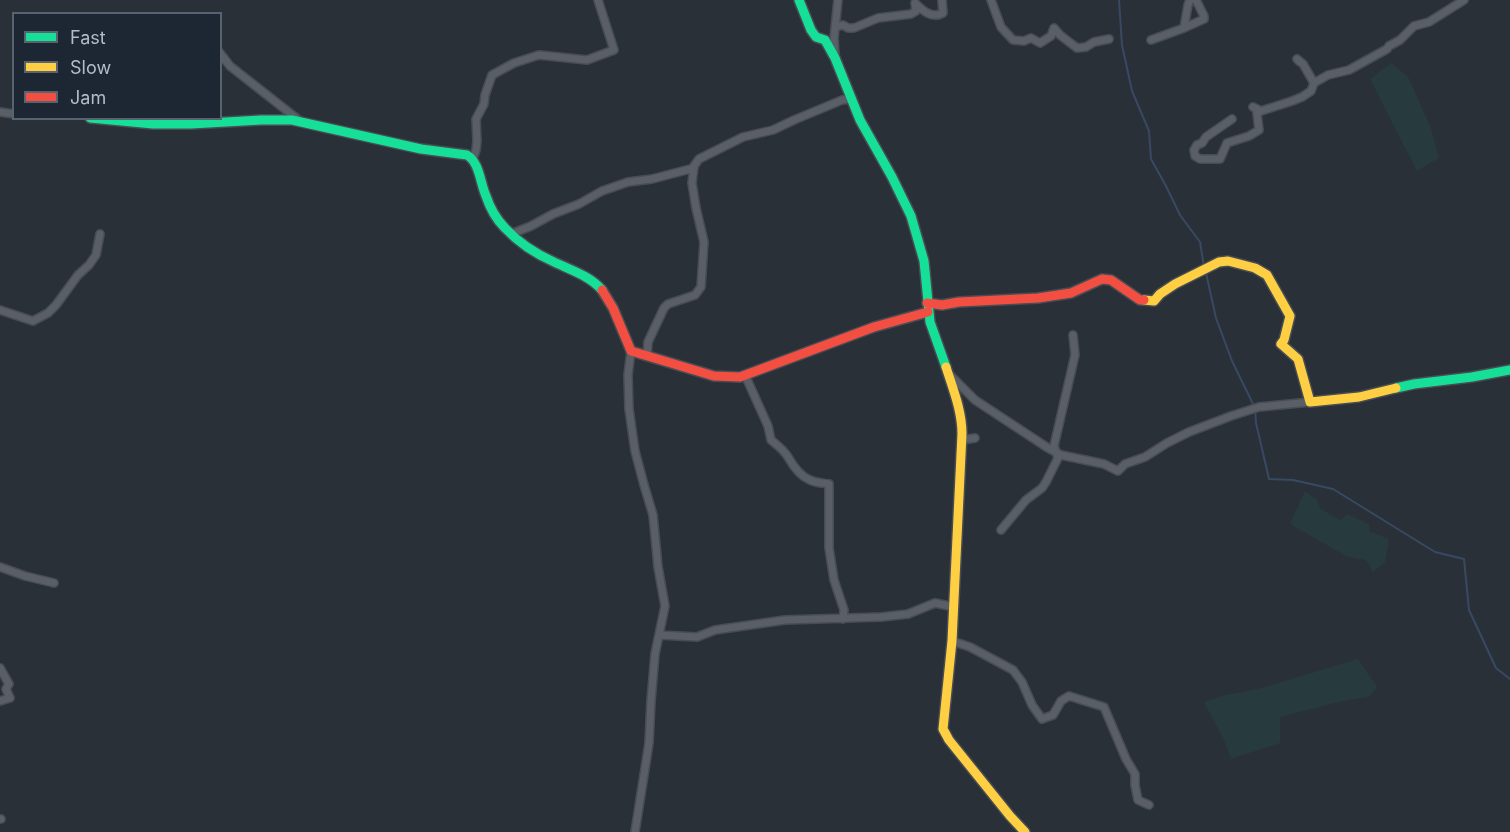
<!DOCTYPE html>
<html>
<head>
<meta charset="utf-8">
<style>
	body { margin:0 }
	#map { position:relative; width:1510px; height:832px; overflow:hidden; background:#2a3038; font-family:Inter,sans-serif }
	canvas { display:block }
	.legend { position:absolute; left:12px; top:12px; width:210px; height:108px; box-sizing:border-box; background:#1d2633; border:2px solid #59626f; margin:0; padding:8px 10px; list-style:none; font-size:18px; color:#b4bcc9 }
	.legend li { display:flex; align-items:center; gap:12px; height:30px }
	.legend b { width:30px; border:2px solid #59626f }
</style>
</head>
<body>
<div id="map">
<canvas width="1510" height="832"></canvas>
<ul class="legend">
<li><b style="height:8px;background:#16e098"></b>Fast</li>
<li><b style="height:8px;background:#ffcf43"></b>Slow</li>
<li><b style="height:8px;background:#f24e42"></b>Jam</li>
</ul>
</div>
<script>
const c = document.querySelector('canvas').getContext('2d');
c.lineJoin = 'round';
function paint(path, color) {
  c.fillStyle = color;
  c.fill(path, 'evenodd');
}
function strokePath(path, color, width, dash) {
  c.strokeStyle = color;
  c.lineWidth = width;
  c.lineCap = dash ? 'butt' : 'round';
  c.setLineDash(dash || []);
  c.stroke(path);
}
const green = new Path2D(`
	M1391,63L1408,77L1431,128L1439,158L1417,171L1370,79Z
	M1305,491L1317,500L1321,509L1340,520L1347,514L1369,524V531L1389,539L1385,562L1373,572L1366,560L1348,557L1290,524Z
	M1358,659L1377,687L1369,697C1339,700 1310,710 1280,717V743L1231,759L1225,742L1204,702L1225,695L1258,689Z`);
const stream = new Path2D(`
	M1119,0L1122,45L1132,91L1149,131L1151,159L1166,186L1180,215L1200,242L1204,267
	M1206,273L1216,318L1232,361L1255,408L1256,423L1269,479L1293,480L1333,489L1435,552L1464,559L1469,610L1496,668L1510,679`);
const street = new Path2D(`
	M991,0L1001,27L1013,40L1024,41L1031,38L1040,43L1051,36L1054,28L1060,35L1077,48L1086,47L1094,42L1109,39
	M1190,0L1188,5L1184,28L1204,19V16L1196,0
	M836,27L843,25L848,28H854L878,18L911,14L916,11L915,3C923,11 932,19 943,13L942,0
	M1151,40L1184,28
	M220,53L230,66L300,121
	M835,55L834,38L838,0
	M1300,62L1297,59L1303,64L1314,83L1328,75L1349,70L1387,49L1389,46L1400,40L1414,26L1429,22L1464,0
	M1253,107L1261,111L1292,101L1302,97L1311,91L1314,83
	M0,112L14,114
	M1232,119L1206,137L1202,143L1197,145L1194,150L1195,156L1200,159H1220L1227,143L1249,136L1259,130L1257,113L1261,111
	M473,159L476,150L477,141L476,119L484,104L485,95L492,75L514,63L539,55L587,60L614,50L598,0
	M511,234L531,226L553,214L579,204L602,191L628,182L652,179L694,168
	M0,310L33,321L48,313L56,305L78,275L89,265L96,255L100,234
	M631,351L628,375L629,409L635,451L644,485L653,515L658,567L665,606L655,654L651,701L649,743L635,832
	M647,356L648,342L664,308L668,304L695,295L701,287L704,242L696,208L692,183L694,166L699,159L743,137L773,130L794,120L842,100L851,99
	M949,374L975,400L1048,448L1061,455L1104,464L1118,471L1125,464L1145,457L1167,443L1189,432L1231,416L1259,407L1310,402
	M745,375L768,426L771,440C777,445 784,450 788,457C793,466 800,476 810,480C816,483 823,483 829,484V548L834,580L844,610L843,619
	M962,440L975,438
	M1001,530L1026,500L1042,488L1046,482L1058,458L1054,446L1075,355L1073,335
	M0,567L25,576L54,583
	M659,635L697,637L715,630L785,620L881,617L908,614L935,603L954,607
	M952,641L970,647L1013,670L1022,682L1032,705L1042,719L1053,715L1061,701L1069,696L1104,707L1126,759L1135,774V785L1138,800L1149,805
	M0,668L9,684L6,689L10,698L0,701
	M0,819H1`);
const fast = new Path2D(`
	M799,0L811,30L816,37L825,40L835,58L860,120L892,177L911,216L924,261L930,322L946,367
	M90,118L153,124H191L261,120H292L421,149L467,155C480,163 480,183 486,196C490,208 496,219 505,228C518,242 536,254 554,262C571,270 590,276 602,290
	M1396,388L1414,384L1472,377L1510,370`);
const slow = new Path2D(`
	M1144,300L1154,301L1160,294L1175,284L1219,262L1228,261L1255,268L1267,275L1290,316L1284,340L1281,344L1298,359L1310,402L1359,397L1396,388
	M946,367C953,389 962,411 962,434L952,641L943,729L949,740L1010,816L1025,832`);
const jam = new Path2D(`
	M602,290L613,308L631,351L714,376L740,377L874,327L928,312
	M927,303L942,305L959,302L1038,298L1071,293L1102,279L1111,280L1140,300H1144`);
paint(green, '#273a3e');
strokePath(stream, '#384963', 2);
strokePath(street, '#484c53', 10);
strokePath(fast, '#484c53', 12);
strokePath(slow, '#484c53', 12);
strokePath(jam, '#484c53', 12);
strokePath(street, '#5a5e66', 7);
strokePath(fast, '#16e098', 9);
strokePath(slow, '#ffcf43', 9);
strokePath(jam, '#f24e42', 9);
</script>
</body>
</html>
